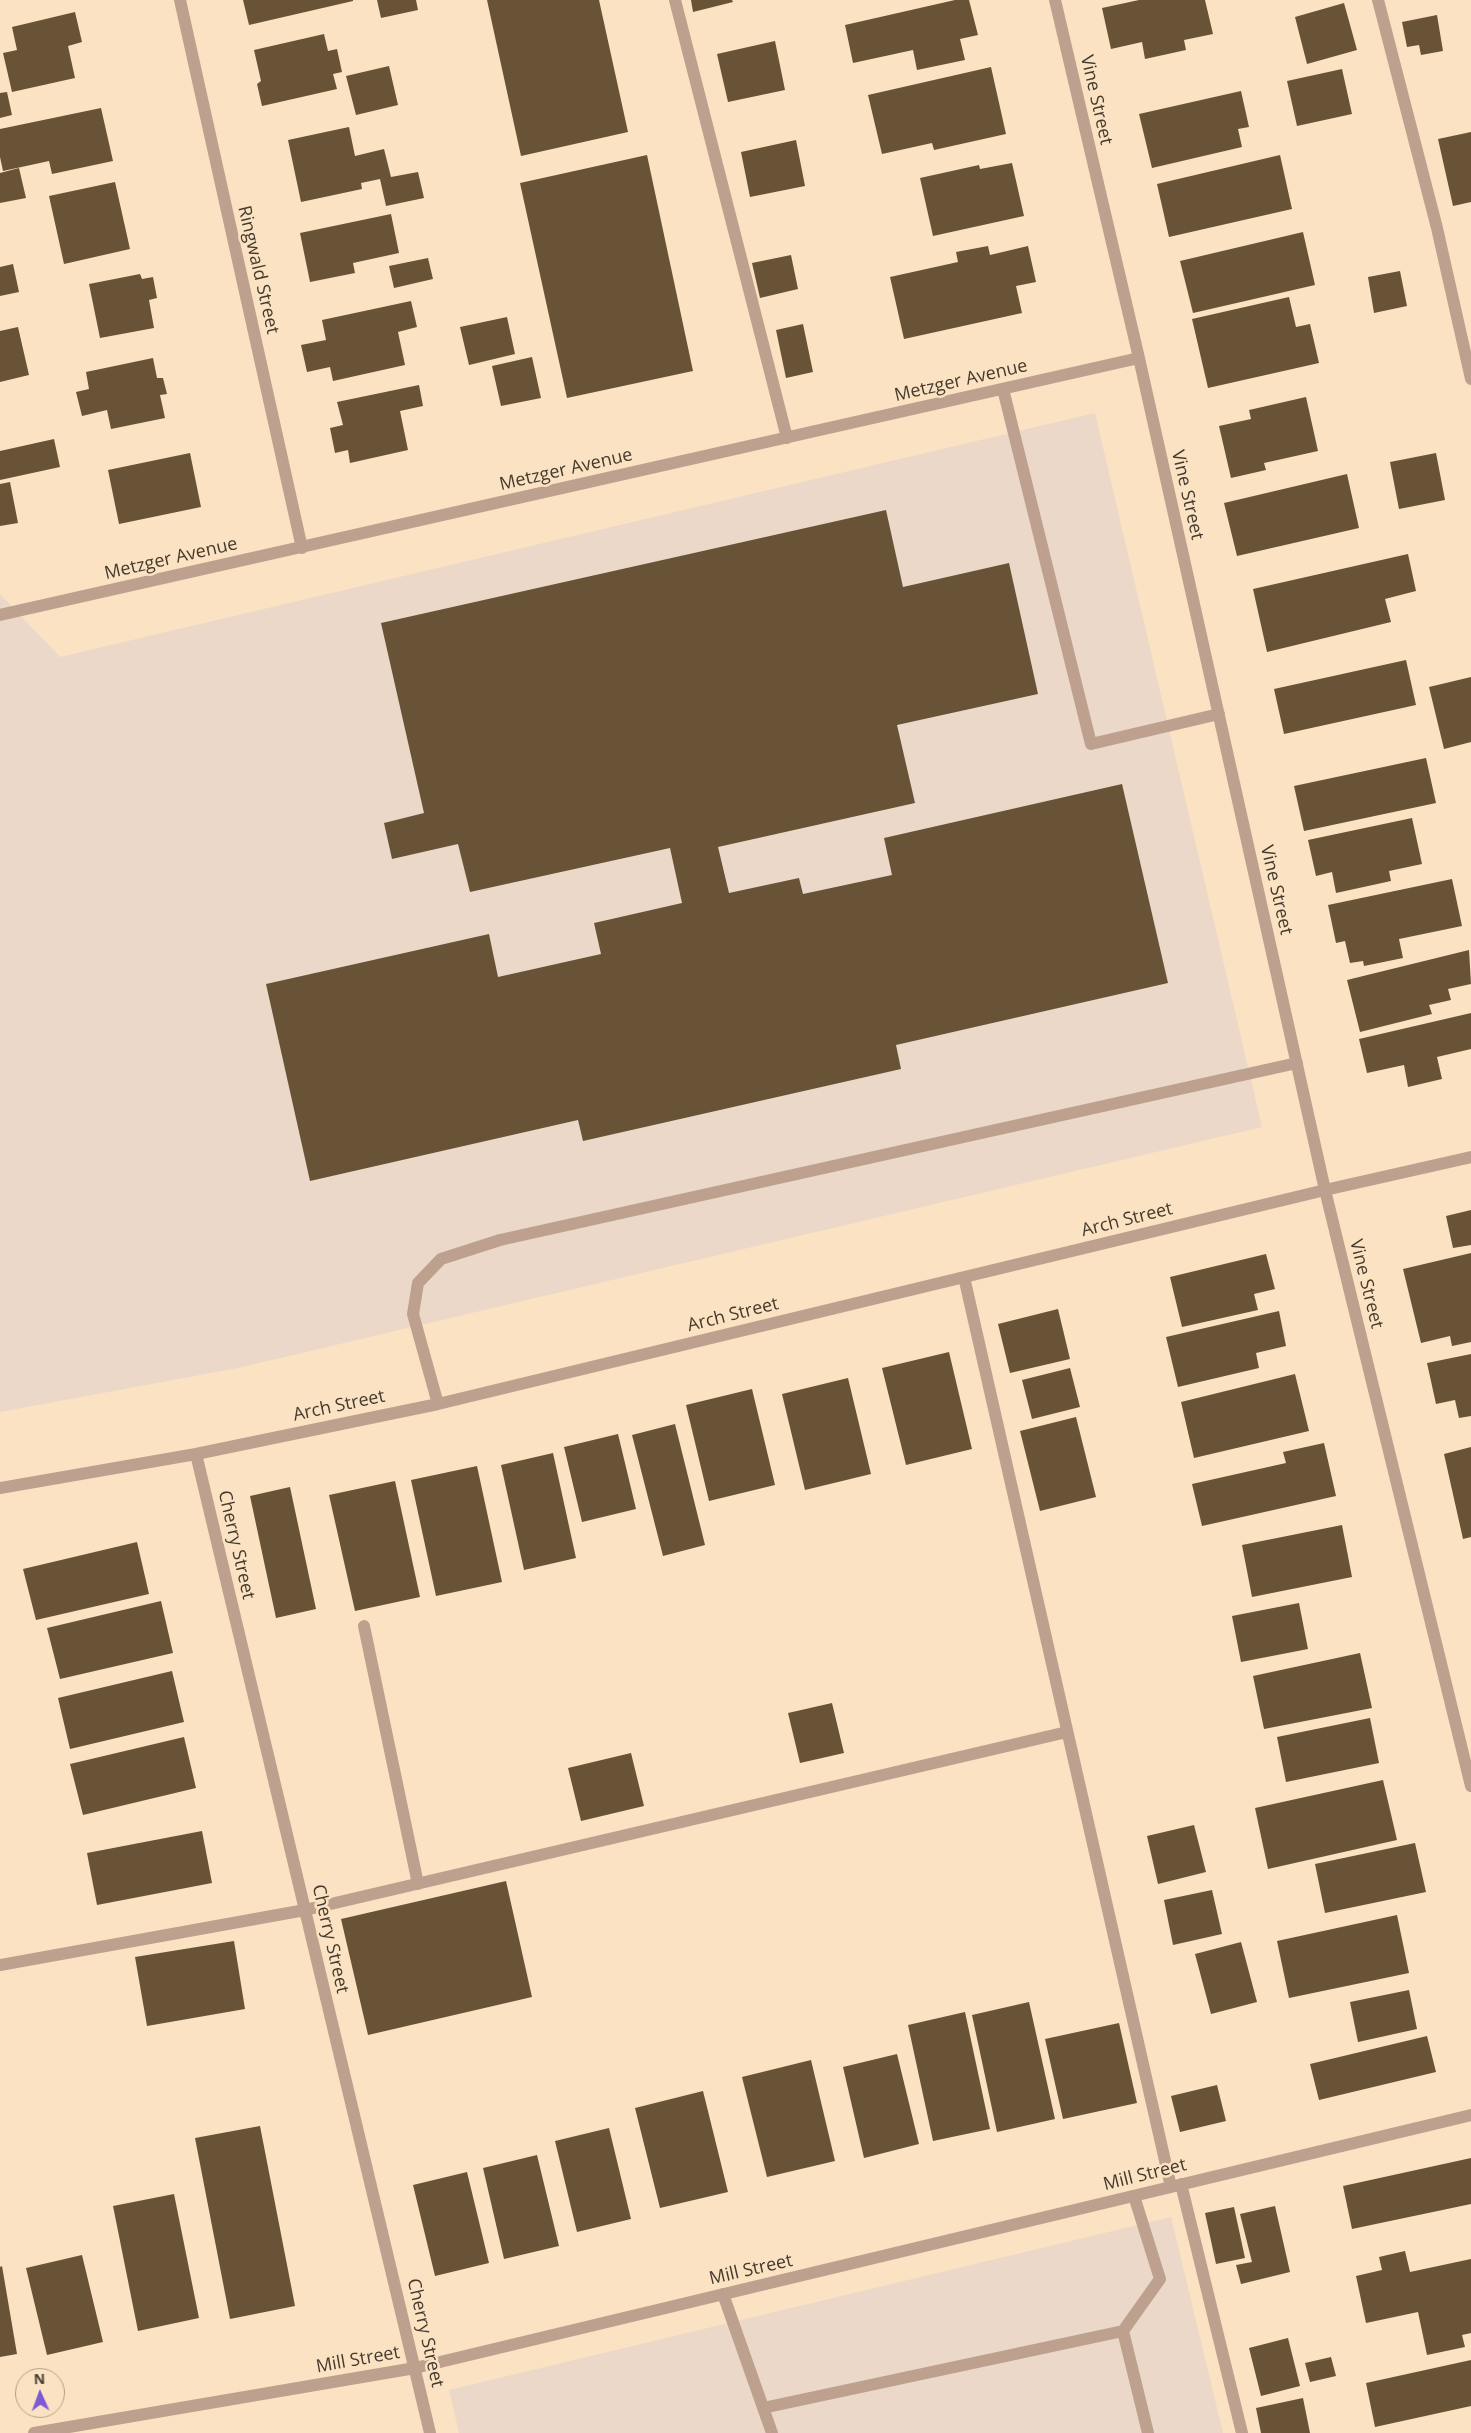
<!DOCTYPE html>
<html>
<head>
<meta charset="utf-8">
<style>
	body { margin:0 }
	#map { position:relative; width:1471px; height:2433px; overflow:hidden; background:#fbe2c2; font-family:"Open Sans",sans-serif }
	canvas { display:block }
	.north { position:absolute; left:15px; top:2368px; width:50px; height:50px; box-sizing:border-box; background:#fbe2c2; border:1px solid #b29f87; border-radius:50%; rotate:358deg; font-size:14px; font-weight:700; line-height:20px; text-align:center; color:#443b2e }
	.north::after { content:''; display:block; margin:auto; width:18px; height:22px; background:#7f5ad4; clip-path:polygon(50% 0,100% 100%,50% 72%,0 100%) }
</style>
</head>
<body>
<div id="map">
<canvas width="1471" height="2433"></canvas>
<div class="north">N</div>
</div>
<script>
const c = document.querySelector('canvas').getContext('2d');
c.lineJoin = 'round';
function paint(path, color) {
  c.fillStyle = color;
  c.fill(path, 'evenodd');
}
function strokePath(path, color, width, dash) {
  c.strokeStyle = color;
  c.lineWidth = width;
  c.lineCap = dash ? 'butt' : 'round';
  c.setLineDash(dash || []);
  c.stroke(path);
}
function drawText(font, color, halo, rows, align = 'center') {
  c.font = font + ' "Open Sans",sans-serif';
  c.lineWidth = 5;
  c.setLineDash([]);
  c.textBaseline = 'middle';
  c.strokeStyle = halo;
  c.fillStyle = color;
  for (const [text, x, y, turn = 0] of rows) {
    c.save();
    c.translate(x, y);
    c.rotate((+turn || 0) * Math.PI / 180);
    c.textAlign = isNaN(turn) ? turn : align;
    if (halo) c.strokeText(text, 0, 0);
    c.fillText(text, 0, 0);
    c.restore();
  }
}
const education = new Path2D(`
	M1095,413L1262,1127L238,1368L0,1412V594L60,657Z
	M1171,2217L1223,2433H459L449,2390Z`);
const building = new Path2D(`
	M243,0H353V1L249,25Z
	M377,0H416L418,10L381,18Z
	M487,0H599L628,132L521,156Z
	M691,0H732L733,2L693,12Z
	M955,0H969L978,35L960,39L965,60L917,70L913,50L853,63L845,25Z
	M1139,0H1205L1213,34L1184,40L1186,50L1145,59L1142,42L1111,49L1102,8Z
	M1344,3L1357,50L1307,64L1295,17Z
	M75,12L82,42L68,46L75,78L12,92L3,53L17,50L12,27Z
	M1437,15L1443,51L1421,55L1419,45L1407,47L1402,22Z
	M324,34L328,51L337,49L342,72L333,74L337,89L262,106L257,84L261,81L254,50Z
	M775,41L785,90L728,102L717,54Z
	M389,66L398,105L356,115L346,76Z
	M991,67L1006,134L934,150L932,143L882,154L868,95Z
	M1342,69L1352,114L1297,126L1287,81Z
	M1241,91L1249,127L1238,129L1242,147L1152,168L1139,114Z
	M7,92L12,115L0,118V93Z
	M101,108L113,161L52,174L49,161L3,171L0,157V129Z
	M349,127L355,156L384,149L391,177L418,172L424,198L386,206L380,179L361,183L362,189L301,202L288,140Z
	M1471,132V202L1453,206L1438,139Z
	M796,140L805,186L750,197L741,152Z
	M647,155L693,371L567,398L520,183Z
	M1280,155L1292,209L1169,237L1157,184Z
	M1012,163L1024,216L933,236L920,178L979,165L980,169Z
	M19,168L26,198L0,203V173Z
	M115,182L130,249L64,264L49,196Z
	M391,214L399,253L353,263L355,273L310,282L300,233Z
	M1303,232L1315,285L1193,313L1180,261Z
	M988,246L990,255L1028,246L1036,282L1016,286L1022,313L904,339L890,277L958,262L956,252Z
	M791,255L798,289L760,298L752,263Z
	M428,258L433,279L394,288L389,266Z
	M13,264L19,292L0,296V267Z
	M1400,271L1407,306L1374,313L1368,277Z
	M140,274L142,279L153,277L157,298L149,300L154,328L100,338L89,284Z
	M1289,297L1296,327L1310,324L1319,363L1208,388L1192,319Z
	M411,301L417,327L398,332L405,365L333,381L330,367L307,372L301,345L326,340L322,320Z
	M507,317L515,354L469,365L460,327Z
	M803,324L813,372L786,378L776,330Z
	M18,327L29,375L0,382V331Z
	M532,357L541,398L501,406L492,366Z
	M153,358L157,378H163L167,394L160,395L165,418L111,429L107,410L82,416L76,392L89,389L86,372Z
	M419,385L423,406L400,411L408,450L350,463L348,450L335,453L330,428L343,425L337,402Z
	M1306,397L1318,451L1264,463L1266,470L1231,478L1219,426L1251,419L1249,410Z
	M54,439L60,467L0,480V451Z
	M190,453L201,507L119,524L108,470Z
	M1436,453L1445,500L1399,509L1390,462Z
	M1347,474L1359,528L1237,556L1224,503Z
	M10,482L18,523L0,526V484Z
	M886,510L903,587L1009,563L1038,694L897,725L915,803L718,847L729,893L799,878L803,894L892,875L884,838L1122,784L1168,983L896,1045L901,1069L583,1141L578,1120L310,1181L266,984L489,934L498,977L601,954L594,923L682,903L670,848L470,892L458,844L392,859L384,823L424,813L381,623Z
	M1408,554L1416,591L1385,599L1391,622L1267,652L1253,589Z
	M1406,660L1416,705L1284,734L1274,689Z
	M1471,677V742L1444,749L1429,687Z
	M1426,758L1436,803L1304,831L1294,786Z
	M1412,818L1422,864L1389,871L1391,881L1336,893L1332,872L1316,876L1308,840Z
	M1452,879L1462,926L1399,939L1403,958L1364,966L1363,961L1350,963L1345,941L1336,943L1328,905Z
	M1469,950L1471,984L1448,989L1451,1000L1429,1005L1432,1014L1360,1032L1347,980Z
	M1471,1013V1049L1437,1057L1442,1079L1408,1087L1404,1065L1367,1073L1359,1039Z
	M1471,1210V1245L1453,1248L1446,1216Z
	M1471,1253V1342L1452,1346L1450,1336L1421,1343L1403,1269Z
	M1266,1254L1275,1289L1254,1294L1258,1310L1182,1327L1170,1277Z
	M1058,1309L1070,1359L1010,1373L998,1324Z
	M1279,1311L1286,1346L1256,1353L1259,1368L1178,1387L1166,1337Z
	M949,1352L972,1449L906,1465L882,1368Z
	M1471,1354V1416L1459,1418L1455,1400L1436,1404L1427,1363Z
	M1070,1368L1080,1407L1032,1419L1022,1380Z
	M1295,1374L1309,1431L1194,1458L1181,1402Z
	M848,1378L871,1474L805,1490L782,1394Z
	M752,1389L775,1485L709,1501L686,1405Z
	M1076,1417L1096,1497L1040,1511L1020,1431Z
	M675,1424L705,1545L663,1556L632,1435Z
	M618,1434L636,1509L582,1522L564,1447Z
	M1324,1443L1336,1496L1202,1526L1192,1484L1286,1463L1283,1452Z
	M1471,1447V1537L1463,1539L1444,1454Z
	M553,1453L576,1558L524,1570L501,1465Z
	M477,1466L502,1582L436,1596L411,1480Z
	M395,1481L420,1597L355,1611L329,1495Z
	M290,1487L316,1609L276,1618L250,1496Z
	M1342,1525L1352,1577L1252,1597L1242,1545Z
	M137,1542L149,1594L36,1620L23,1569Z
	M161,1601L173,1653L60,1679L47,1628Z
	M1299,1603L1308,1649L1241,1662L1232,1616Z
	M1360,1653L1372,1708L1264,1729L1253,1676Z
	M172,1671L184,1722L70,1749L58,1698Z
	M832,1703L844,1753L800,1763L788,1713Z
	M1370,1718L1379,1763L1286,1782L1277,1737Z
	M184,1737L196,1788L83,1815L70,1764Z
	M631,1753L644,1806L581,1821L568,1768Z
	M1383,1780L1397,1840L1268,1869L1255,1808Z
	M1194,1825L1206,1872L1158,1884L1147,1836Z
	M202,1831L212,1883L97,1905L87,1853Z
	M1415,1843L1426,1892L1325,1913L1315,1864Z
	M506,1881L532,1997L368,2035L341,1919Z
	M1212,1890L1222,1934L1173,1945L1164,1900Z
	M1397,1915L1409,1973L1289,1998L1277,1941Z
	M234,1941L245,2009L147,2026L135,1957Z
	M1241,1942L1257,2002L1211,2014L1195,1954Z
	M1409,1990L1417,2029L1358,2042L1350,2002Z
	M1029,2002L1055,2119L997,2132L972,2015Z
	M965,2012L990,2129L933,2141L908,2025Z
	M1119,2023L1137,2103L1063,2119L1045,2039Z
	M1427,2036L1436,2072L1319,2100L1310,2064Z
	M897,2054L919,2144L864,2158L843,2067Z
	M811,2060L835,2161L767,2177L742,2077Z
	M1217,2085L1226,2121L1180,2132L1171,2096Z
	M703,2091L728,2192L660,2208L635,2108Z
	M260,2126L295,2306L230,2319L195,2138Z
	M609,2128L631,2219L577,2232L555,2141Z
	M537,2155L559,2246L504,2259L483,2168Z
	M1471,2158V2204L1352,2229L1343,2186Z
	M467,2172L489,2263L435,2276L413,2185Z
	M174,2194L199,2318L138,2331L113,2206Z
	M1275,2206L1290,2272L1241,2284L1236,2265L1252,2262L1240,2214Z
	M1234,2207L1245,2258L1216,2264L1205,2213Z
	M1405,2251L1410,2272L1471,2259V2333L1462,2335L1465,2347L1427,2355L1418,2312L1366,2323L1356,2276L1382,2270L1379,2257Z
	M82,2255L103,2342L47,2355L26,2268Z
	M2,2266L17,2354L0,2357V2267Z
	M1288,2338L1300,2386L1261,2396L1249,2348Z
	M1331,2357L1336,2376L1310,2382L1305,2363Z
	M1471,2360V2406L1375,2427L1366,2383Z
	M1303,2398L1310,2433H1261L1256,2408Z`);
const minor = new Path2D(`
	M180,0L302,548
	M675,0L787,438
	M1055,0L1139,358L1325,1190L1471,1786
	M1378,0L1437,228L1471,379
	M1003,389L1091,744L1219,714
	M0,615L1139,358
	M964,1277L1171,2187
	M438,1404L413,1314L418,1283L441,1259L500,1240L1297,1063
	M196,1454L430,2433
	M0,1488L196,1454L438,1404L1325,1190L1471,1157
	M364,1626L418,1884
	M0,1965L305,1910L1067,1732
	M1181,2184L1242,2433
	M1134,2196L1160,2279L1123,2331L1148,2433
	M723,2294L772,2433
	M763,2408L1123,2331
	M34,2433L415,2368L1471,2115`);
const streetNames = [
	["Vine Street",1096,100,77],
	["Ringwald Street",258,270,77],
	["Metzger Avenue",961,381,-13],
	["Metzger Avenue",566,470,-13],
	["Vine Street",1187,495,77],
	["Metzger Avenue",171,559,-13],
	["Vine Street",1276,890,77],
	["Arch Street",1127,1220,-14],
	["Vine Street",1366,1284,76],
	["Arch Street",733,1315,-14],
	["Arch Street",339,1406,-12],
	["Cherry Street",236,1545,77],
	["Cherry Street",330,1939,77],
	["Mill Street",1145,2175,-14],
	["Mill Street",751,2270,-13],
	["Cherry Street",425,2333,77],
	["Mill Street",358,2360,-10]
];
paint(education, '#ecd8c9');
paint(building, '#685337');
strokePath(minor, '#bea08f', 12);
drawText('18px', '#443b2e', '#fbe2c2', streetNames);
</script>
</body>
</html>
